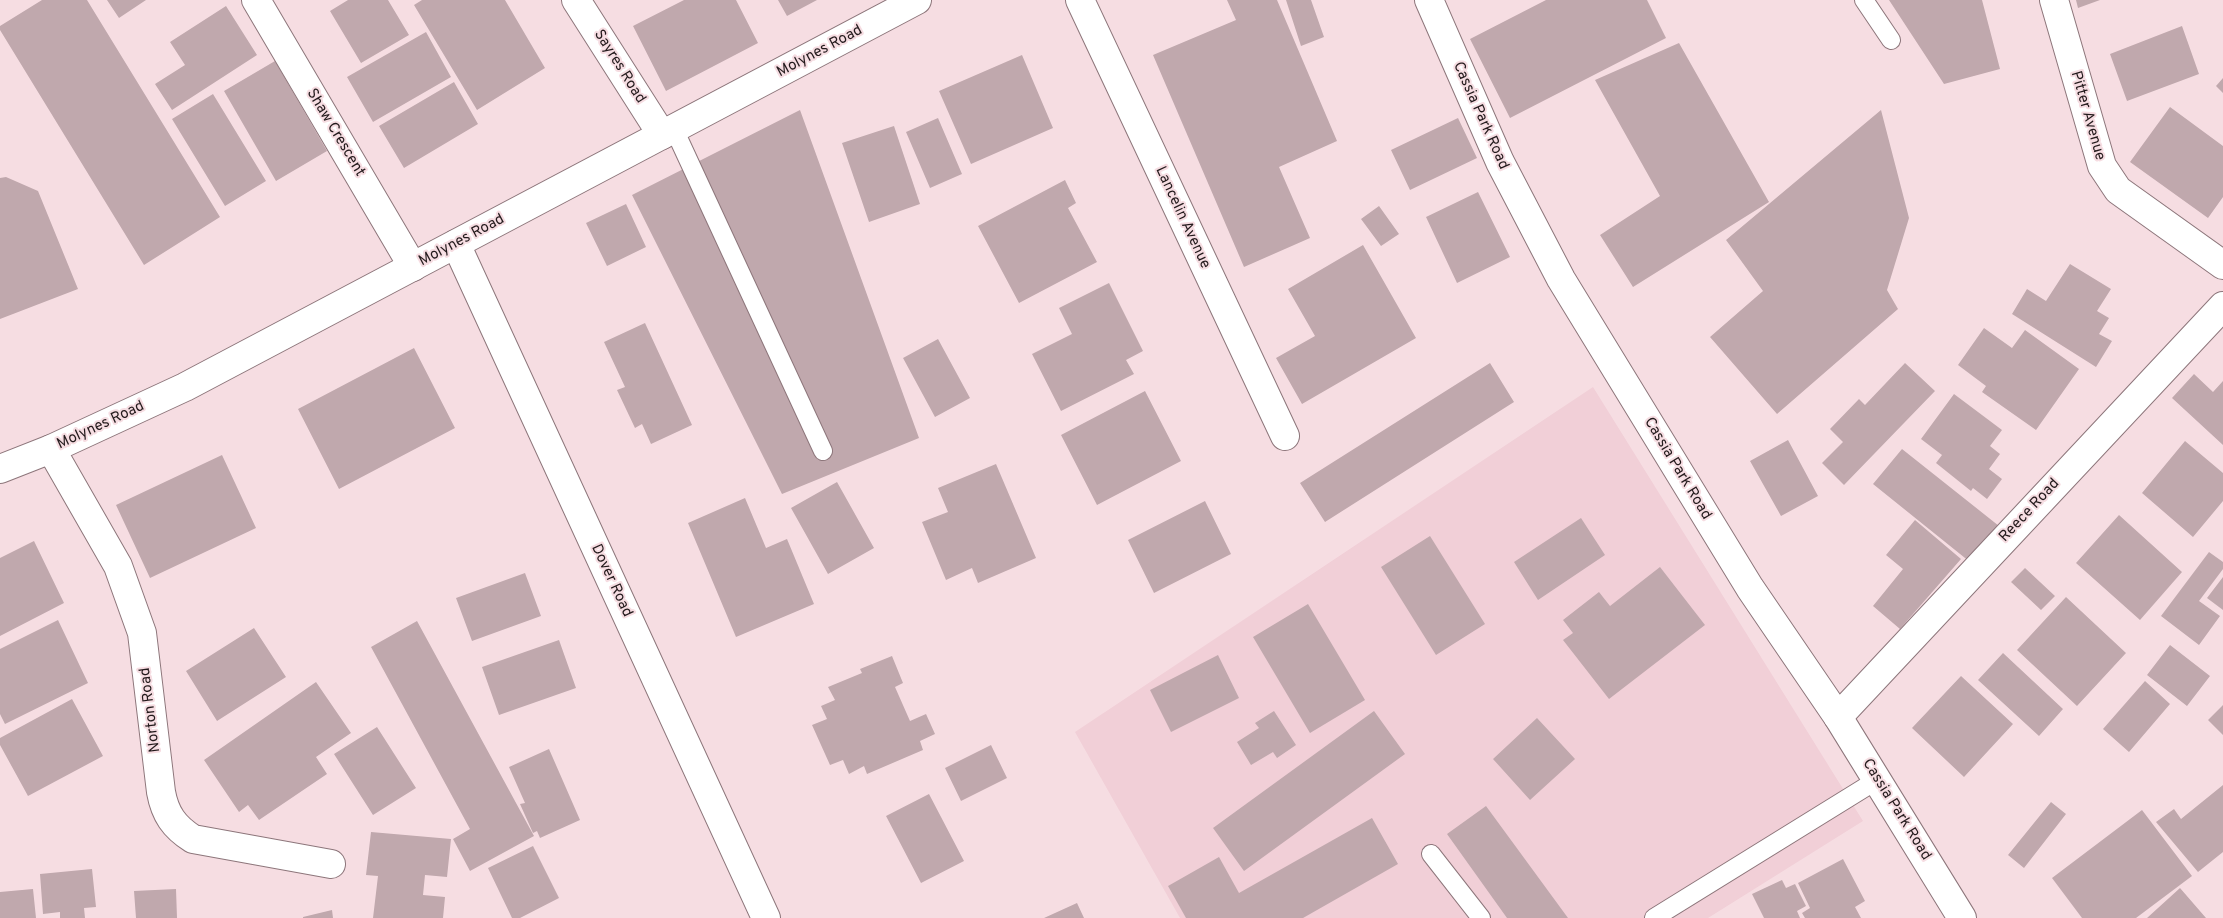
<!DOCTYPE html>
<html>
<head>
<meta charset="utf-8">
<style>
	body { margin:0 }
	canvas { display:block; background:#f6dde2 }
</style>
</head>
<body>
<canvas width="2223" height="918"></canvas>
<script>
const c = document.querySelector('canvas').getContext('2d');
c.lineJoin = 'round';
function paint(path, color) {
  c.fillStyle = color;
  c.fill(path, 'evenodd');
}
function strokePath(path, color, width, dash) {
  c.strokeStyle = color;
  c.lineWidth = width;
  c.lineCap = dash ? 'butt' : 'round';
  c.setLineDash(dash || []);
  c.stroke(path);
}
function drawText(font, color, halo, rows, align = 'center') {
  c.font = font + ' Overpass,sans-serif';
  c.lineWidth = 4;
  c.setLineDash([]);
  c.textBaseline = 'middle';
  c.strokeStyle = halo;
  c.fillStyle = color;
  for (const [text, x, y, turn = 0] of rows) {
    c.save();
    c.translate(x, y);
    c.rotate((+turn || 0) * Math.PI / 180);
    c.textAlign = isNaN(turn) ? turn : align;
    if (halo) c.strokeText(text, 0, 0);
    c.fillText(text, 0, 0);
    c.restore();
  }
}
const built = new Path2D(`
	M1593,387L1863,821L1708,918H1180L1075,732Z`);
const building = new Path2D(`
	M42,0H87L220,217L144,265L0,30V26Z
	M107,0H146L119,18Z
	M348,0H388L409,35L361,63L330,11Z
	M422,0H505L545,68L477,110L414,5Z
	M684,0H736L758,43L666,91L633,26Z
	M778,0H817L787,16Z
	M1227,0H1277L1337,141L1279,167L1310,238L1244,267L1153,55L1236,20Z
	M1286,0H1311L1324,37L1301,46Z
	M1546,0H1647L1666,38L1510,118L1470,39Z
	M1889,0H1982L2000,69L1944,84Z
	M2076,0H2100L2078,8Z
	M226,6L257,55L172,110L155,84L185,65L170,42Z
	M2182,26L2199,74L2127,101L2110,54Z
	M426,32L451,77L373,122L347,77Z
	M1679,43L1769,202L1633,287L1600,235L1660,196L1595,80Z
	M1022,55L1053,128L971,164L939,91Z
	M275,61L327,151L276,181L224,91Z
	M2223,78V93L2216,86Z
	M454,82L478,124L404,168L379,126Z
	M213,94L266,181L225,206L172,119Z
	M2170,107L2223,146V197L2208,218L2130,162Z
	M800,110L919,438L782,494L632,195Z
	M1881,110L1909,218L1887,290L1898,309L1777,414L1710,337L1763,291L1726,240Z
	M938,118L962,174L930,188L906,132Z
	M1458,118L1477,158L1410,190L1391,150Z
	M894,126L920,204L869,222L842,143Z
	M6,177L38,191L78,289L0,319V178Z
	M1065,180L1076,203L1068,208L1097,262L1019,303L978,226Z
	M1478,192L1510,257L1457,283L1426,217Z
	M626,204L646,247L607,266L586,223Z
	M1379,206L1399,234L1381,246L1361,219Z
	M1363,245L1416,338L1302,404L1276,358L1315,336L1288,289Z
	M2070,264L2111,289L2097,311L2109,318L2099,334L2112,341L2096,367L2012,314L2027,289L2046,301Z
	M1109,283L1143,351L1126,360L1134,374L1061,411L1032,354L1072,334L1059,308Z
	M645,323L692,425L651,444L642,424L635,428L617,390L625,387L604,342Z
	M1984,328L2012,348L2025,330L2079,369L2036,430L1982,392L1986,386L1958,365Z
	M938,339L970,398L935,417L903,358Z
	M414,348L455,428L339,489L298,409Z
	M1490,363L1514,402L1325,522L1300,483Z
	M1905,363L1935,391L1844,485L1822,463L1843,442L1830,429L1859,399L1865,405Z
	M2194,374L2213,392L2223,381V445L2172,398Z
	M1145,391L1181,461L1097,505L1061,435Z
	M1954,394L2002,430L1990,446L2000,454L1989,469L2002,479L1987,499L1973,488L1971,491L1936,463L1942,455L1921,439Z
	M1788,440L1818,496L1781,516L1750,461Z
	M2185,441L2223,473V501L2193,537L2142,493Z
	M1902,449L1999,526L1970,562L1873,484Z
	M222,455L256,528L150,578L116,505Z
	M996,464L1036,558L978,583L972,568L946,580L922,522L948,512L938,488Z
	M837,482L874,548L828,574L791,508Z
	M745,498L766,548L787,539L814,604L736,637L688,523Z
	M1205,501L1231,554L1154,593L1128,540Z
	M2119,515L2182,572L2140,620L2076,563Z
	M1581,518L1605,555L1538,600L1514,562Z
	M1915,520L1961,559L1900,629L1873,606L1903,569L1886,555Z
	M1430,536L1485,624L1436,655L1381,567Z
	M34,541L64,603L0,636V558Z
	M2209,552L2223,562V569L2199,601L2220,616L2199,645L2161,616Z
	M1660,567L1705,625L1609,699L1563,640L1573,633L1563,620L1599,592L1610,606Z
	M2025,568L2055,596L2041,610L2011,582Z
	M525,573L541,616L472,641L456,598Z
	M2223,577V610L2207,598Z
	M2066,597L2126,653L2077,706L2017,650Z
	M1308,604L1365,700L1310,733L1253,637Z
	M58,620L88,683L5,724L0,714V649Z
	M417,621L534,836L470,871L453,839L470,829L371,647Z
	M254,628L286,677L217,721L186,671Z
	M559,640L576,688L499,715L482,667Z
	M2170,645L2210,676L2187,706L2147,675Z
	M2003,653L2063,709L2039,736L1978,680Z
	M1218,655L1239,698L1171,732L1150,690Z
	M892,656L903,683L895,687L910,721L926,714L935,734L920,741L923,750L867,774L864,766L849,774L843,760L830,765L812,725L827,719L821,706L835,700L828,687L862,673L860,669Z
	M1961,676L2013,724L1964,777L1912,728Z
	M2145,681L2170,704L2129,752L2103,729Z
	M316,682L351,733L316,757L327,774L259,820L248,805L239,812L204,760Z
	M72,699L103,756L28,796L0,745V738Z
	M2223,705V735L2208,720Z
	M1274,711L1296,745L1277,758L1273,752L1251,765L1237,742L1259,728L1255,723Z
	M1374,711L1405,754L1244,871L1213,828Z
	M1537,718L1575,759L1530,800L1493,759Z
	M377,727L416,788L373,815L334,754Z
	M991,745L1007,778L961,801L945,768Z
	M549,749L580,820L540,838L537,831L533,833L520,804L525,803L509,767Z
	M2223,785V852L2198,872L2156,822L2174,809L2181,819Z
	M929,794L964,861L921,883L886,816Z
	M2051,802L2066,814L2024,868L2008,855Z
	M1486,806L1568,918H1507L1447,834Z
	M2142,810L2192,876L2136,918H2082L2052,878Z
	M1372,818L1398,864L1303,918H1186L1168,886L1219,857L1239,893Z
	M371,832L451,839L447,877L425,875L423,895L445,897L443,918H373L378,876L366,875Z
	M533,846L559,898L520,918H512L488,868Z
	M1843,859L1865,901L1855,907L1861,918H1805L1802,913L1810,908L1798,883Z
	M92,869L96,907L84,908L85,918H60V912L43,914L40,874Z
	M1782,880L1786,888L1795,884L1806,906L1797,911L1800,918H1764L1752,894Z
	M2180,888L2206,918H2147Z
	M33,889L36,918H0V892Z
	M176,889L177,918H136L134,891Z
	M1077,903L1084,918H1044Z
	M332,910L333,918H303V917Z`);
const service = new Path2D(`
	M1864,0L1891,40
	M674,129L823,451
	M1431,854L1481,918
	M1654,918L1877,780`);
const minor = new Path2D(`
	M256,0L413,267
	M576,0L662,135
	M1080,0L1285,436
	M2054,0L2102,166L2118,190L2223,265
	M456,244L766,918
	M51,449L118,566L142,633L161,792C165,814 174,827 193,839L331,864
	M1838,717L2223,306`);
const secondary = new Path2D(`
	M1429,0L1500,162L1561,279L1750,588L1838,717L1962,918
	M0,469L51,449L185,387L917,0`);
const streetNames = [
	["Molynes Road",820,52,-28],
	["Sayres Road",619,67,58],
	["Cassia Park Road",1480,116,66],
	["Pitter Avenue",2087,116,74],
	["Shaw Crescent",335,133,59],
	["Lancelin Avenue",1182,218,65],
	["Molynes Road",462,241,-28],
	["Molynes Road",101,426,-25],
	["Cassia Park Road",1677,469,59],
	["Reece Road",2030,511,-47],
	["Dover Road",611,581,65],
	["Norton Road",151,710,-97],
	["Cassia Park Road",1896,810,58]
];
paint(built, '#f1cfd7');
paint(building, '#c0a8ad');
strokePath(service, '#8d767b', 20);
strokePath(minor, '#8d767b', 30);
strokePath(secondary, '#8d767b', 30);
strokePath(service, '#fff', 18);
strokePath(minor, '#fff', 28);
strokePath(secondary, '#fff', 28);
drawText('15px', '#231a1c', '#f6dde2', streetNames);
</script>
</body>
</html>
